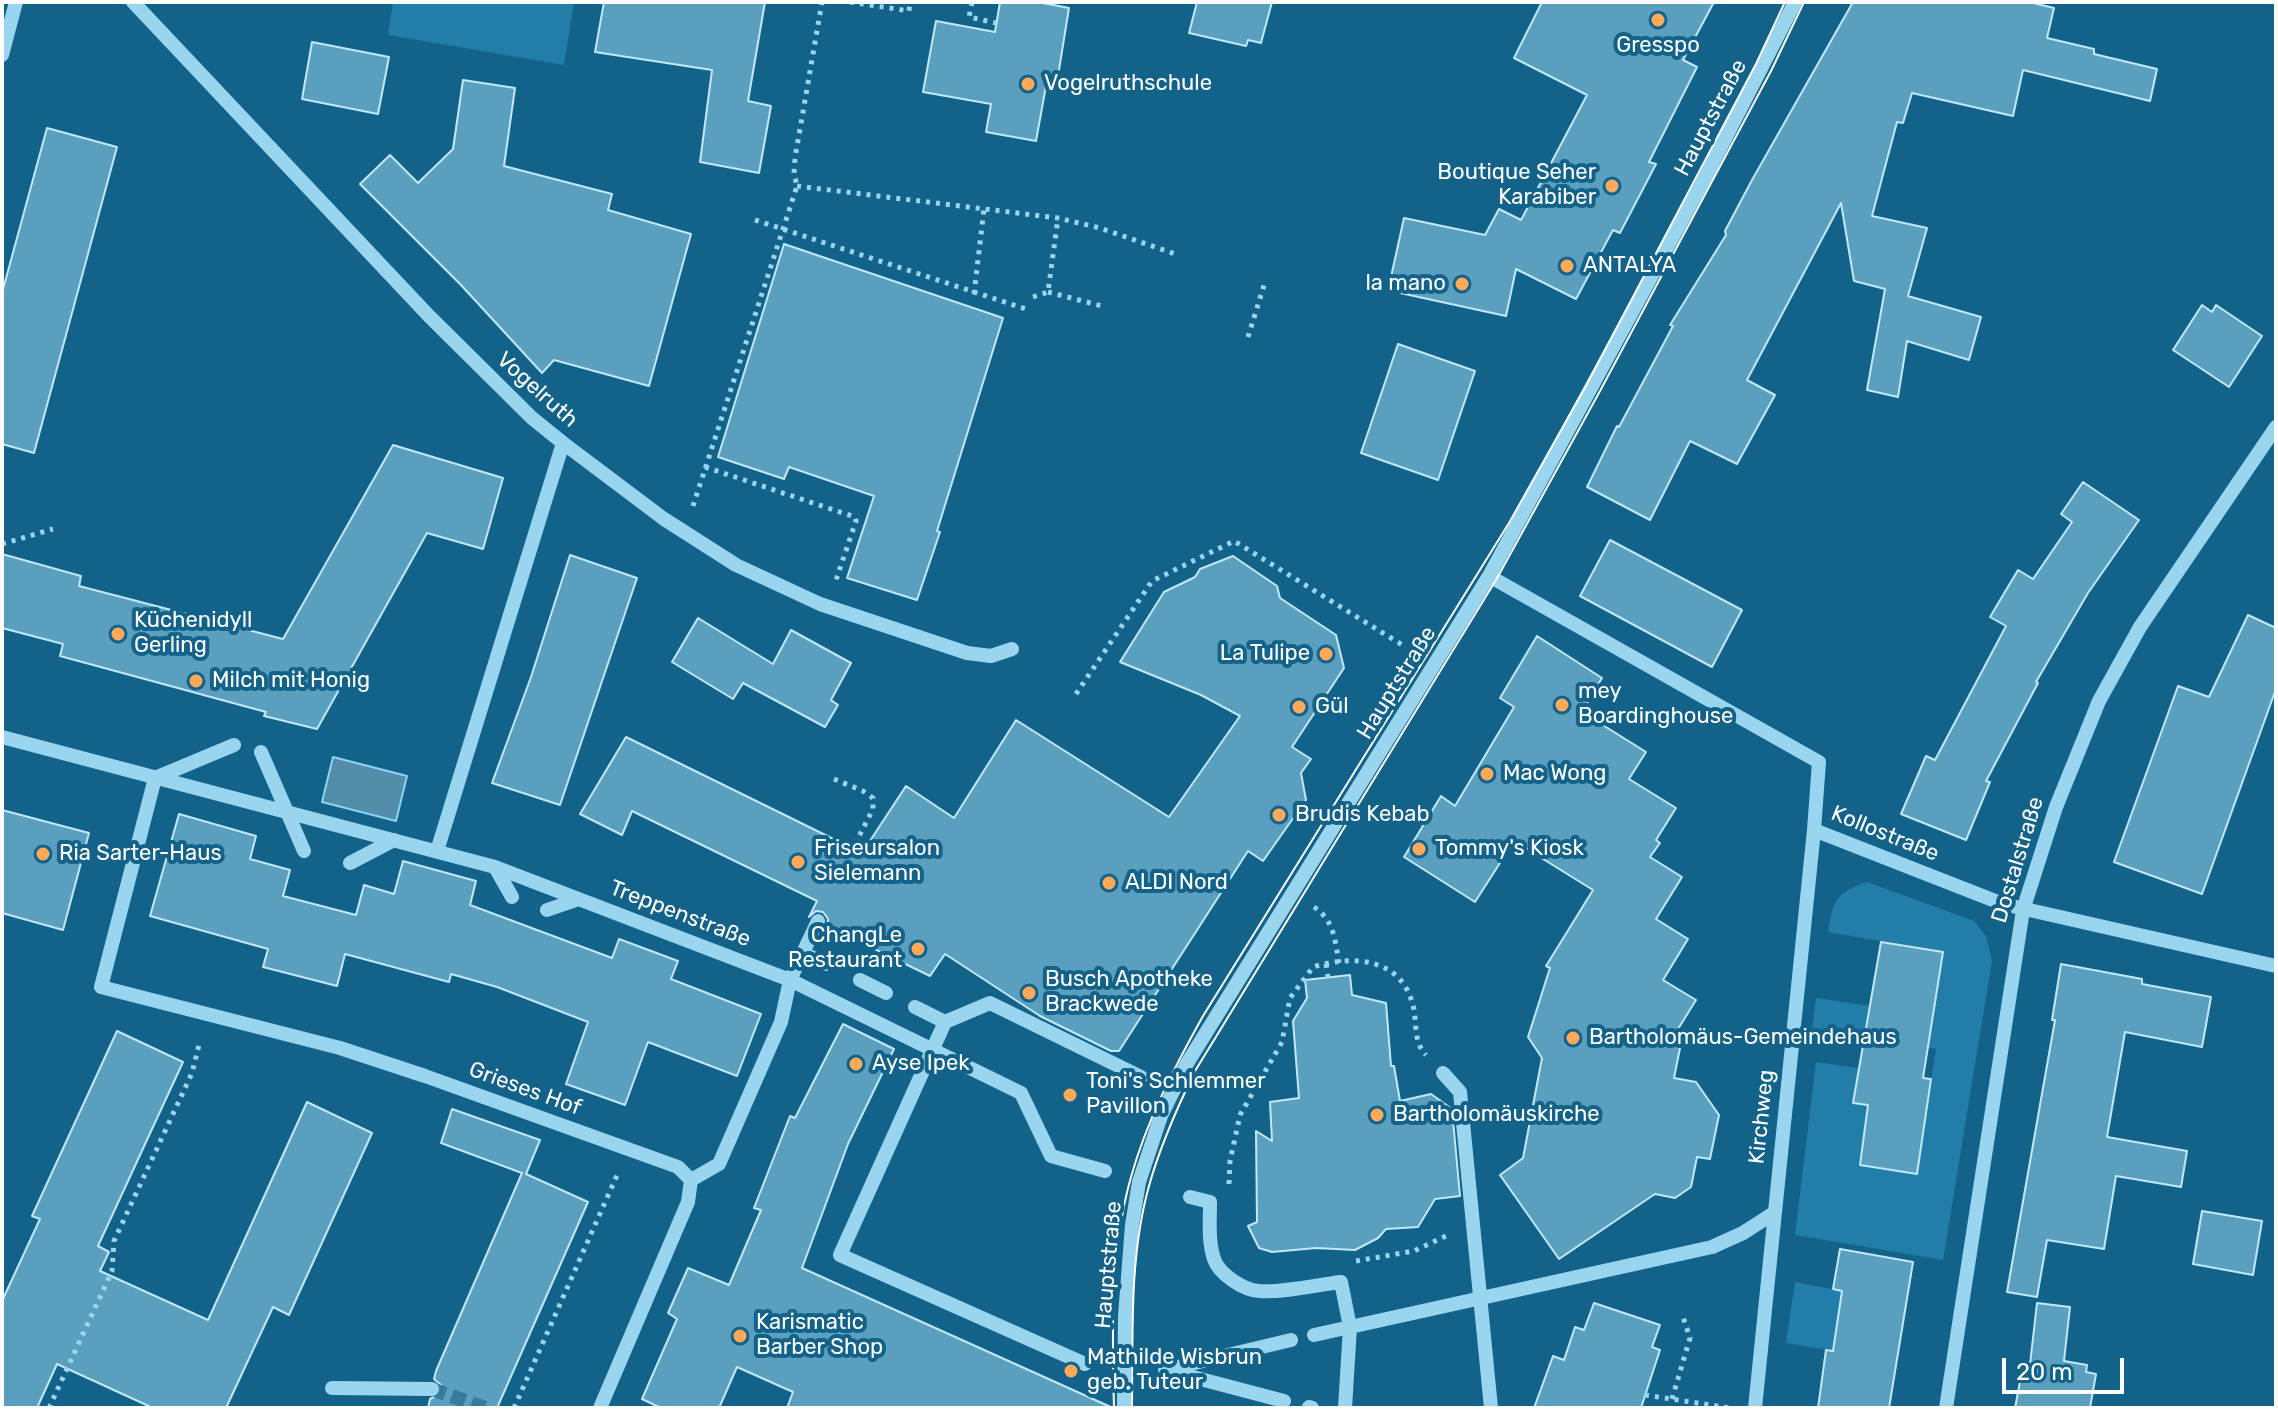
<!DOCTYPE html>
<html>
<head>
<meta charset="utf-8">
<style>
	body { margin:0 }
	#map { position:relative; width:2278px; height:1410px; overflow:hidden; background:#13628a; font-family:Rubik,sans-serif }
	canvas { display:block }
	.frame { position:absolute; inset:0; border:4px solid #fff; pointer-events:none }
	.scale { position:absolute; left:2002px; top:1358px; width:122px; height:36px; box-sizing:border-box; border:4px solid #fff; border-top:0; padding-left:10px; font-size:24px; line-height:28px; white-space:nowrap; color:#fff; -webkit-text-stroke:6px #13628a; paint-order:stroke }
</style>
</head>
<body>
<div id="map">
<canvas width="2278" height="1410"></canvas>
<div class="frame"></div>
<div class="scale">20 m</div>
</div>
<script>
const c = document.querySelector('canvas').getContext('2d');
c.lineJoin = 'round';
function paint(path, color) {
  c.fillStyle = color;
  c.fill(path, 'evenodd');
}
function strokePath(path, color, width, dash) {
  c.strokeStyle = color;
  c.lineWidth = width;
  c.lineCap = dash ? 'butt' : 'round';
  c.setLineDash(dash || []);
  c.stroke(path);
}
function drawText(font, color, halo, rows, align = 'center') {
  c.font = font + ' Rubik,sans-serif';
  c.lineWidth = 8;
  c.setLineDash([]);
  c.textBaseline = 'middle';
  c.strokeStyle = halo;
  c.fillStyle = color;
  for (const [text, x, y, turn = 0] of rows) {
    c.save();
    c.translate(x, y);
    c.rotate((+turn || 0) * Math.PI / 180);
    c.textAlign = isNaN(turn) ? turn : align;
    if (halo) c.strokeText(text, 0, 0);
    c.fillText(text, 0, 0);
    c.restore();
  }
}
const green = new Path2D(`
	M393,2H574L564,65L388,35Z
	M1867,882L1974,921L1986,936L1992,961L1943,1260L1795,1235L1816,1062L1858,1068L1853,1102L1868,1105L1917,1173L1936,1049L1812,1030L1816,998L1871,1006L1931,1028L1943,952L1828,932C1833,901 1835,893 1867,882Z
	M1795,1282L1842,1291L1833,1351L1786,1343Z`);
const water = new Path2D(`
	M333,757L407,776L396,821L322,802Z`);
const building = new Path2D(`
	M604,2H765L748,101L771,106L759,173L700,162L712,70L595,52Z
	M1000,2H1038L1069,8L1058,76L1048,75L1036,141L986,132L991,104L923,92L936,21L995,32Z
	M1197,2H1272L1261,43L1248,40L1246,46L1189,33Z
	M1542,2H1714L1683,60L1697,67L1649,162L1656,164L1620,233L1613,230L1576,299L1516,269L1506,316L1391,291V277L1404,218L1485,235L1499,209L1521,220L1587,95L1514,58Z
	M1853,2H2029L2054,8L2047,38L2094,49V54L2157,69L2150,101L2023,70L2013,116L1912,93L1903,123L1897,122L1872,216L1927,228L1908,296L1981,317L1969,360L1907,341L1898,397L1867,390L1885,289L1854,281L1841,203L1747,380L1775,395L1737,464L1690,441L1650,520L1587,487L1617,426L1619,427L1673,326L1670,325L1726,235L1725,231L1752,180Z
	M312,42L389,57L378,114L302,99Z
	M463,80L515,88L504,166L612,194L608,210L691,234L649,386L554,360L542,373L461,285L360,184L390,155L418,183L453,149Z
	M47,128L117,147L34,453L2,444V293Z
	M784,244L1003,318L937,531L940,532L917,600L847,578L874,496L789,467L784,479L718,457Z
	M2202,305L2212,312L2216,305L2262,336L2229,387L2173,350Z
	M1398,344L1475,371L1438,480L1361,453Z
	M393,445L503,478L483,549L427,533L317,729L264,716L266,712L60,656L63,644L2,628V554L81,576L79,586L283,639Z
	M2083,482L2139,520L2088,593L2036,682L2038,683L1986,781L1990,782L1966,840L1901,814L1926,756L1935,760L2006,626L1990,617L2018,570L2033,579L2072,522L2061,514Z
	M1610,540L1742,610L1712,667L1580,596Z
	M570,555L637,578L560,805L492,783L531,677Z
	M1233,556L1277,586L1280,598L1336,635L1344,668L1292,747L1311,759L1301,773L1306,800L1263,861L1248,851L1119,1051H1111L1040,1016L945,954L930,976L827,926L828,919L823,912L816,911L809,917L817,901L632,811L622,835L580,814L626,737L862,853L906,786L954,818L1016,720L1169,817L1240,716L1201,695L1120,662L1164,592L1195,577L1200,569Z
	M2248,615L2276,628V689L2202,894L2114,862L2178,686L2209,697Z
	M698,618L773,664L791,630L851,663L831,700L838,705L825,727L743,683L733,699L672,662Z
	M1537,636L1602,678L1582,712L1646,752L1629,779L1676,808L1656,840L1660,843L1650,857L1682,877L1656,919L1688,939L1663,980L1696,1000L1670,1042L1680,1048L1674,1078L1696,1082L1719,1115L1710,1159L1697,1157L1691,1187L1675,1198L1655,1194L1559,1259L1500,1175L1523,1158L1542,1058L1528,1037L1550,968L1546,966L1593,890L1514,841L1475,902L1404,857L1441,796L1455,806L1514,707L1500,698Z
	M2,810L89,833L63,930L2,913Z
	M179,814L256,836L250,859L290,870L283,896L356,915L364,885L394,894L403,861L476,881L470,905L612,958L619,939L678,961L671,979L761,1014L737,1076L648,1042L625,1105L566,1084L588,1022L497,987L451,974L449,982L345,954L337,986L263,967L268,949L150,916Z
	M1881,942L1943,952L1923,1078L1931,1079L1917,1174L1860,1165L1868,1105L1853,1103Z
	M2061,964L2142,979V984L2211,997L2202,1047L2125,1032L2107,1137L2187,1151L2181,1187L2116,1176L2104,1249L2047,1240L2037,1297L2007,1292L2055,1020H2052Z
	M1350,975L1352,995L1386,1003L1391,1066H1394L1400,1101L1431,1094L1452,1109L1460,1196L1435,1199L1418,1227L1386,1229L1378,1238L1355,1250L1316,1248L1272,1252L1259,1248L1248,1226L1257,1222L1256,1131L1272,1141L1270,1102L1299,1098L1293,1021L1307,998L1305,980Z
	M843,1024L894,1049L848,1144L802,1268L1113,1408H787L793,1392L737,1367L719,1408H661L642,1399L677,1319L668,1313L688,1268L729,1285L761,1210L754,1208L790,1116L795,1118Z
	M117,1031L183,1062L98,1246L109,1252L100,1271L208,1320L307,1102L372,1133L289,1315L273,1307L226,1408H153L57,1364L37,1408H2V1301L40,1219L32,1216Z
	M452,1109L540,1140L526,1174L588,1202L497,1408H428L430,1399L441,1393V1385L434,1379L436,1371L522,1173L441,1143Z
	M2202,1211L2262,1221L2253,1275L2193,1264Z
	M1840,1249L1913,1262L1889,1408H1818L1826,1350L1833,1351L1842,1291L1833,1289Z
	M1594,1303L1660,1325L1652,1347L1660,1350L1641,1408H1534L1553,1356L1564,1360L1575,1327L1584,1330Z
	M2037,1303L2070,1307L2064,1361L2087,1365L2086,1372L2096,1374L2090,1408H2015L2022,1371L2029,1373Z`);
const minorTunnel = new Path2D(`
	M432,1389L485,1408`);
const path = new Path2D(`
	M850,2L909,11L910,2
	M972,2L969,17L996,23
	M797,186L1058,218L1100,228L1178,255
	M755,220L1029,310
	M1048,292L1102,306
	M974,294L984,209
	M1033,297L1048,292L1058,218
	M1248,337L1265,282
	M705,467L855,517L856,521L835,583
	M693,506L797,186L794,173L795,158L822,2
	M2,544L53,529
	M1076,694L1152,581L1234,541L1404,646
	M834,779L863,791L873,798V809L853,848
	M1314,907C1334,920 1335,940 1339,963
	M1326,964L1328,978
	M1229,1184L1230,1161L1240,1115L1282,1042L1290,998L1313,967C1351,955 1399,957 1412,1002C1418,1019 1412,1041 1426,1055
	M1356,1261L1414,1251L1446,1236
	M1645,1395L1730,1408
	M1672,1399L1690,1338L1682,1314
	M49,1408L112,1271L114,1241L192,1073L200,1041
	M514,1408L618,1173`);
const minor = new Path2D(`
	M133,2L429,316L532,418L563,443L664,519L736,565L820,604L967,653L991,656L1012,649
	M2,55L16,2
	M1489,576L1819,762L1814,830L1755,1408
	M2,737L495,867L790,980L1021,1093L1051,1156L1105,1171
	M234,745L155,778L101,987L340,1048L425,1076L678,1167L691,1180L688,1202L600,1408
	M261,752L304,851
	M1814,830L2003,904L2276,966
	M437,851L563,443
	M350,863L394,840
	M495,867L512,897
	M547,910L579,899
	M803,953L826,964
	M860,980L886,993
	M915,1007L945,1022L990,1003L1141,1077
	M945,1022L840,1255L1085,1364
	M1443,1073L1460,1092L1491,1408
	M691,1180L719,1164L781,1022L790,980L818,921
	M1190,1197L1210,1202C1210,1220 1208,1241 1214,1259C1219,1274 1243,1290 1259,1291C1283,1293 1316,1285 1341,1282L1350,1327L1345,1408
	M1314,1335L1712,1247L1743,1233L1774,1213
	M1165,1370L1291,1340
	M1170,1371L1284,1401
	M332,1388L432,1389
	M1309,1407L1312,1408
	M1124,1408L1125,1316L1132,1225L1139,1182L1161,1116L1186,1065L1489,576L1707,174L1795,2
	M1946,1408L2023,910L2056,807L2099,701L2140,627L2276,427`);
const tram = new Path2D(`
	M1114,1408C1112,1332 1110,1251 1131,1177C1147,1120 1174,1068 1203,1016L1509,523L1587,384L1756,64L1785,2
	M1132,1408C1133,1335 1129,1257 1149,1186C1160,1146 1177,1108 1195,1071L1496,580L1600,391L1771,71L1804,2`);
const markers = [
	[1658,20,8,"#ffa959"],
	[1028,84,8,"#ffa959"],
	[1612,186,8,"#ffa959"],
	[1567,266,8,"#ffa959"],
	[1462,284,8,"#ffa959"],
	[118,634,8,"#ffa959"],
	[1326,654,8,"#ffa959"],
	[196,681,8,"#ffa959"],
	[1562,705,8,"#ffa959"],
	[1299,707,8,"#ffa959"],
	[1487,774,8,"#ffa959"],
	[1279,815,8,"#ffa959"],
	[1419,849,8,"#ffa959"],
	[43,854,8,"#ffa959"],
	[798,862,8,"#ffa959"],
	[1109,883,8,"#ffa959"],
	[918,949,8,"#ffa959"],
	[1029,993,8,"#ffa959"],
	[1573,1038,8,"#ffa959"],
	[856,1064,8,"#ffa959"],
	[1070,1095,8,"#ffa959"],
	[1377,1115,8,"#ffa959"],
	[740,1336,8,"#ffa959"],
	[1071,1371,8,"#ffa959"]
];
const poiNames = [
	["Gresspo",1658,46,"center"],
	["Vogelruthschule",1044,84],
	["Boutique Seher",1596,173,"right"],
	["Karabiber",1596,198,"right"],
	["ANTALYA",1583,266],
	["la mano",1446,284,"right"],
	["Küchenidyll",134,621],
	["Gerling",134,646],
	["La Tulipe",1310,654,"right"],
	["Milch mit Honig",212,681],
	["mey",1578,692],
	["Boardinghouse",1578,717],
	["Gül",1315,707],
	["Mac Wong",1503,774],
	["Brudis Kebab",1295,815],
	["Friseursalon",814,849],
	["Sielemann",814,874],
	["Tommy's Kiosk",1435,849],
	["Ria Sarter-Haus",59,854],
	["ALDI Nord",1125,883],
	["ChangLe",902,936,"right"],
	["Restaurant",902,961,"right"],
	["Busch Apotheke",1045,980],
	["Brackwede",1045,1005],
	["Bartholomäus-Gemeindehaus",1589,1038],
	["Ayse Ipek",872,1064],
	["Toni's Schlemmer",1086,1082],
	["Pavillon",1086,1107],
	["Bartholomäuskirche",1393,1115],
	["Karismatic",756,1323],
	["Barber Shop",756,1348],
	["Mathilde Wisbrun",1087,1358],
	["geb. Tuteur",1087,1383]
];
const streetNames = [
	["Hauptstraße",1711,118,-62],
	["Vogelruth",537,390,42],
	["Hauptstraße",1397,683,-58],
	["Kollostraße",1885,834,22],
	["Dostalstraße",2018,860,-73],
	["Treppenstraße",680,914,21],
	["Grieses Hof",525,1089,20],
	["Kirchweg",1762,1117,-84],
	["Hauptstraße",1109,1265,-85]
];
paint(green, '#227da8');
paint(water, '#548daa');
strokePath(water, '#8cd4f3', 2);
paint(building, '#5b9fbf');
strokePath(building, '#c1e9fc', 2);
strokePath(minorTunnel, '#367a9c', 14, [14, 7]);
strokePath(path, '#9ad5f0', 5, [4, 6]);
strokePath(minor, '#9ad5f0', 14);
strokePath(tram, '#fff', 2);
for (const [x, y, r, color] of markers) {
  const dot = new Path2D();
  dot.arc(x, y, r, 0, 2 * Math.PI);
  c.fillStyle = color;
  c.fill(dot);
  strokePath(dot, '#13628a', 3);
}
drawText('22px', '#fff', '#13628a', poiNames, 'left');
drawText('22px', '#fff', '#13628a', streetNames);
</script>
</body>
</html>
